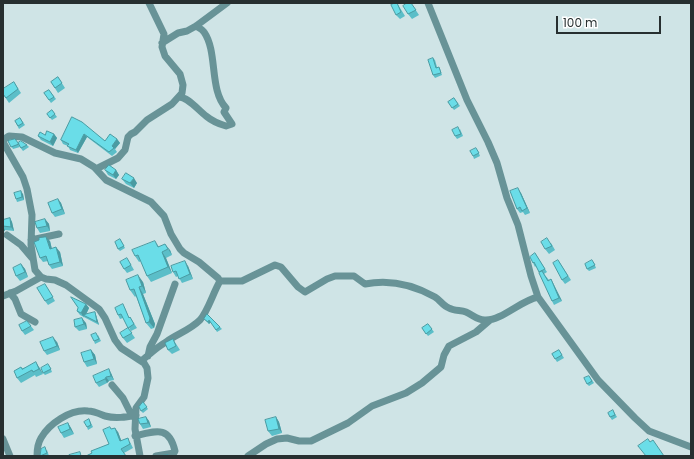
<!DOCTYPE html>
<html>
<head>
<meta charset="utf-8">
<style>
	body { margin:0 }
	#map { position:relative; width:694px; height:459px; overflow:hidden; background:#cfe4e6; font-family:Poppins,sans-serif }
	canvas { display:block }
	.frame { position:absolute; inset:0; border:4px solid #272f30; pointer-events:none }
	.scale { position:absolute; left:556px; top:16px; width:105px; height:18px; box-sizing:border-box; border:2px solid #272f30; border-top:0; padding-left:5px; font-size:12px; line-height:14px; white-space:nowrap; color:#272f30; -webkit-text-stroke:3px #fff; paint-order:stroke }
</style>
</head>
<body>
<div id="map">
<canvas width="694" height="459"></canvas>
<div class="frame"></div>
<div class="scale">100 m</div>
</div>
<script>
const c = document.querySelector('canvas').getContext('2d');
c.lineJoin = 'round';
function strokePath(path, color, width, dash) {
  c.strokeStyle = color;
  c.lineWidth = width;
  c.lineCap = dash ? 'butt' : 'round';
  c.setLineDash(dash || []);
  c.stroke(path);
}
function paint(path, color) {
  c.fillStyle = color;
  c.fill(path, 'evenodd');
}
const street = new Path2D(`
	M428,3L467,100L488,142L497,163L507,198L518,225L531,276L538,297L598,380L635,418L649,431L691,447
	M162,43L178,33L187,31L196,26L227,3
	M179,97C188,97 198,110 206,116C212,121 219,124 226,126L232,124L224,112L226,108C209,90 218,52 204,32C202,29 199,28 196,26
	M3,140L9,136L22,137L55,153L81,159L94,167L106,180L151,202L164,216L171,234L180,249L184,253L199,262L218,278L220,281C213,293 208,311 200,320C190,330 177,334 166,342C157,347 149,355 141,361
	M3,142L23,177L27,189L32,215L31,245L35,270L41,277L46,279L55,280L66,285L99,309L105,318L115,340L121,348L144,363L147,368L148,378L144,397L136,408L135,429L140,456
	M96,169L118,158L125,150L128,137L131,134L135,132L147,120L172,104L182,93L183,85L180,74L165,56L162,47L164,34L149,3
	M7,235L21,245L32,258
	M31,240L59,234
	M220,281H242L275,265L281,267L298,287L305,292L327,279L335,276H354L365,284C390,279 412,284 435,297C440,300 443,306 449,308C454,311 461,310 466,312C473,315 478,321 486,320C502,320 520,301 538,297
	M10,293L15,299L21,314L35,322
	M3,296L16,291L41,277
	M148,356L150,347L157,334L175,284
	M112,385L123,398L132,416
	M135,436C156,431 169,425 175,451L174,453L156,456
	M3,439L10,456
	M37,456C37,450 38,443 41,438C49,424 70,409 88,411C94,411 100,414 105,416C116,419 126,417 136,415
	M248,456L266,444L277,439L287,438L299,441H311L348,423L372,406L406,393L422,383L441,367L444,355L449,346L476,332L490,320`);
const wall = new Path2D(`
	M397,3L405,16L400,19L396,15Z
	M411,3L419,15L412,19L408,14Z
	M433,58L435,60L437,67L440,69L442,75L435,78L433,75Z
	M58,77L65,88L58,93L51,82Z
	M14,82L21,93L9,103L3,94Z
	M49,90L56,99L51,103L44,93Z
	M454,98L460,106L454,110L448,102Z
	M52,110L57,117L52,120L47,114Z
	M72,117L105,141L117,139L120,143L115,149L117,152L112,156L87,137L78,153L70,150L68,146L63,144L61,140Z
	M20,118L25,125L19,129L15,121Z
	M460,129L463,136L457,139L455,136Z
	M54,134L57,138L53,146L41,140L38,136Z
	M15,139L20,147L27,145L29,147L23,151L20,147L13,149L8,141Z
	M478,151L480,156L474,159L473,156Z
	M105,170H116L119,175L116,179L108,175Z
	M122,179L137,183L134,188L126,184Z
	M521,193L530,213L525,215L523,212L520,213L517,209Z
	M23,194L24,200L17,202L16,199Z
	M58,199L61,203L65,214L55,217L52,213Z
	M10,218L12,222L14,231L5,230L3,233V220Z
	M45,219L49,224L50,231L40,233L37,228Z
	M120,239L125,248L120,251L118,249Z
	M50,241L52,249L60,252L63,266L52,269L49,265L48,261L43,262L40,258Z
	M551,243L555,250L549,254L545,249Z
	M159,247L170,250L172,255L166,258L172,273L151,282L147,276L141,261L139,262L135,256Z
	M535,253L547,272L544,274L549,280L551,279L562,301L554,305L552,301L540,273L536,266L535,267L533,263Z
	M558,260L571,280L565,284L562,280Z
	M130,263L134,270L127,273L124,269Z
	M594,263L596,268L589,271L587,269Z
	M21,264L25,269L28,277L20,281L16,276Z
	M188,266L193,279L182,283L178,276L176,277L173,272Z
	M143,282L146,293L143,294L155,324L154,328L151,329L146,323L136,296L135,297L130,290Z
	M45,284L55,301L48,305L45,301Z
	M86,304L89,308L86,315L95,312L96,315L99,325L80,315L77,311Z
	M125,308L129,318L130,317L137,328L131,331L123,318L120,319L118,315Z
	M204,319L220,327L222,329L217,332L211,322L209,324Z
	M27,321L34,330L25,335L22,331Z
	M86,323L87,329L79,331L75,327Z
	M428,324L434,332L428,336L422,328Z
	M128,328L135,338L127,343L123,338Z
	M98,335L101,341L95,344L94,341Z
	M173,339L180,350L172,354L168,350Z
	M57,342L60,350L47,355L44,351Z
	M91,350L95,355L97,364L87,367L84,362Z
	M559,350L564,358L557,362L552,354Z
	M39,367L43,374L36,377L35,375L21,383L17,378L22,368Z
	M50,367L52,372L45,375L43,373Z
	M111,373L114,380L109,381L107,383L99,387L96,383Z
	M589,376L594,383L589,386L587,384Z
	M143,402L148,409L143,413L141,411Z
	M614,412L617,417L612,420L610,417Z
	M146,417L149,421L151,427L143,429L140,424Z
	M276,417L279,422L282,433L272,436L268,431Z
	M89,419L93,427L88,430L87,427Z
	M68,423L71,428L74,434L64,438L61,433Z
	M111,429L118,432L121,440L130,442L133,448L124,453L126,456H86L109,444Z
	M47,450L49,456H40Z`);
const shadedWall = new Path2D(`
	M54,134L57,138L53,146L50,142Z
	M84,134L87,137L78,153L76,150Z
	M117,139L120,143L115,149L112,146Z
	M116,170L119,175L116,179L113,175Z
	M134,178L137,183L134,188L130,183Z
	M518,188L521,193L530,213L527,208Z
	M21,191L23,194L24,200L22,197Z
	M58,199L61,203L65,214L62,209Z
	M10,218L12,222L14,231L11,227Z
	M45,219L49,224L50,231L47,226Z
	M3,227L5,230L3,233Z
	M46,237L50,241L53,254L50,249Z
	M155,241L166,258L172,273L168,267Z
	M165,244L170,250L172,255L168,249Z
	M56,247L60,252L63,266L60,262Z
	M185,261L188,266L193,279L190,274Z
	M21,264L25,269L28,277L25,272Z
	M138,275L143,282L146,293L142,286Z
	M551,279L562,301L559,298Z
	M139,287L143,294L155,324L154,328L149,322Z
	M86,304L89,308L85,316L83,315L84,318L81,313Z
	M95,312L96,315L99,325L97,322Z
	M82,318L86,323L87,329L84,324Z
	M209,320L211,322L209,324L208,322Z
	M53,337L57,342L60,350L57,346Z
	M91,350L95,355L97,364L94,359Z
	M36,362L39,367L43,374L39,369Z
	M109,369L111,373L114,380L111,376Z
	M106,377L109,381L107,383L105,379Z
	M146,417L149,421L151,427L148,423Z
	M276,417L279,422L282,433L279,429Z
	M68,423L71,428L74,434L70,429Z
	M115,428L118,432L123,445L120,441Z`);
const building = new Path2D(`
	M395,3H397L401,12L396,15L391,5Z
	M407,3H411L416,10L408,14L403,6Z
	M433,58L436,68L439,67L441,73L433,75L428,60Z
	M58,77L62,83L55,88L51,82Z
	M14,82L18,89L6,98L3,94V89Z
	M49,90L54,97L49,100L44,93Z
	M454,98L458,104L452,108L448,102Z
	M52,110L55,114L50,118L47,114Z
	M72,117L82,122L105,141L110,134L117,139L112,146L114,148L109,152L84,134L76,150L67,146L69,144L61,140Z
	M20,118L23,123L18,126L15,121Z
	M458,127L461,134L455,136L452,130Z
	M47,131L54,134L50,142L38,136L40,132L45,135Z
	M15,139L19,144L11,147L8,141Z
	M21,141L27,145L21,148L18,143Z
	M476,148L479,153L473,156L470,151Z
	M109,165L116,170L113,175L105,170Z
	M126,173L134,178L130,183L122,179Z
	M518,188L527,208L522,211L520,207L517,209L510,191Z
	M21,191L22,197L16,199L14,193Z
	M58,199L62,209L52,213L48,203Z
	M10,218L11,227L3,226V220Z
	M45,219L47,226L37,228L35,222Z
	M46,237L50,249L56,247L60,262L49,265L46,256L40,258L34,242L39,240V238Z
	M547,238L552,246L545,249L541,242Z
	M120,239L124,246L118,249L115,242Z
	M155,241L158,247L165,244L168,249L162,252L168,267L147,276L138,255L135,256L132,250Z
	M535,253L545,269L539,272L534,262L533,263L530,257Z
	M127,258L131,265L124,269L120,262Z
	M558,260L568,276L562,280L553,263Z
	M592,260L595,265L587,269L585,264Z
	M185,261L190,274L179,279L176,271L173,272L171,266Z
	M21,264L25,272L16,276L13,268Z
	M542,271L548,281L551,279L559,298L552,301L539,273Z
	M138,275L142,286L139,287L150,318L149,322L146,323L134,289L130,290L126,280Z
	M45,284L53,297L45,301L37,288Z
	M71,297L86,304L81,313L77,311L78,308Z
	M123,304L129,318L130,317L134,324L128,328L121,314L118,315L115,308Z
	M95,312L97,322L83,315Z
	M207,314L220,327L216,330L209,320L208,322L204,319Z
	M82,318L84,324L75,327L74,320Z
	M27,321L31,326L22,331L19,325Z
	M428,324L432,329L426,334L422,328Z
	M128,328L132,333L123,338L120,333Z
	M96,333L99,339L94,341L91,335Z
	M53,337L57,346L44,351L40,342Z
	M173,339L176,346L168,350L165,343Z
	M91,350L94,359L84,362L81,353Z
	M559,350L562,355L555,359L552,354Z
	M36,362L39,369L33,372L32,370L17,378L14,371L21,367L22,369Z
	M48,364L51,369L43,373L41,368Z
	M109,369L111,376L106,377L105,379L96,383L93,376Z
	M589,376L592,381L587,384L584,378Z
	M143,402L147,407L141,411L139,407Z
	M613,410L615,415L610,417L608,413Z
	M146,417L148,423L140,424L138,419Z
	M276,417L279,429L268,431L265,420Z
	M89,419L91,425L87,427L84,422Z
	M68,423L70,429L61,433L58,427Z
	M110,427L111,429L115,428L120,441L128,438L130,444L121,449L126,456H86L92,453L91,451L109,444L103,430Z
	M648,439L650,442L653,440L664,456H646L638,446Z
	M45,447L47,453L40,456L41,449Z
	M80,452L81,456H69V455Z
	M168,455V456H159Z`);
strokePath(street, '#689397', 7);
paint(wall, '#5bbec8');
paint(shadedWall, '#4a9ba2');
paint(building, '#6adde8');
strokePath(building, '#4a9ba2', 1);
</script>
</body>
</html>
